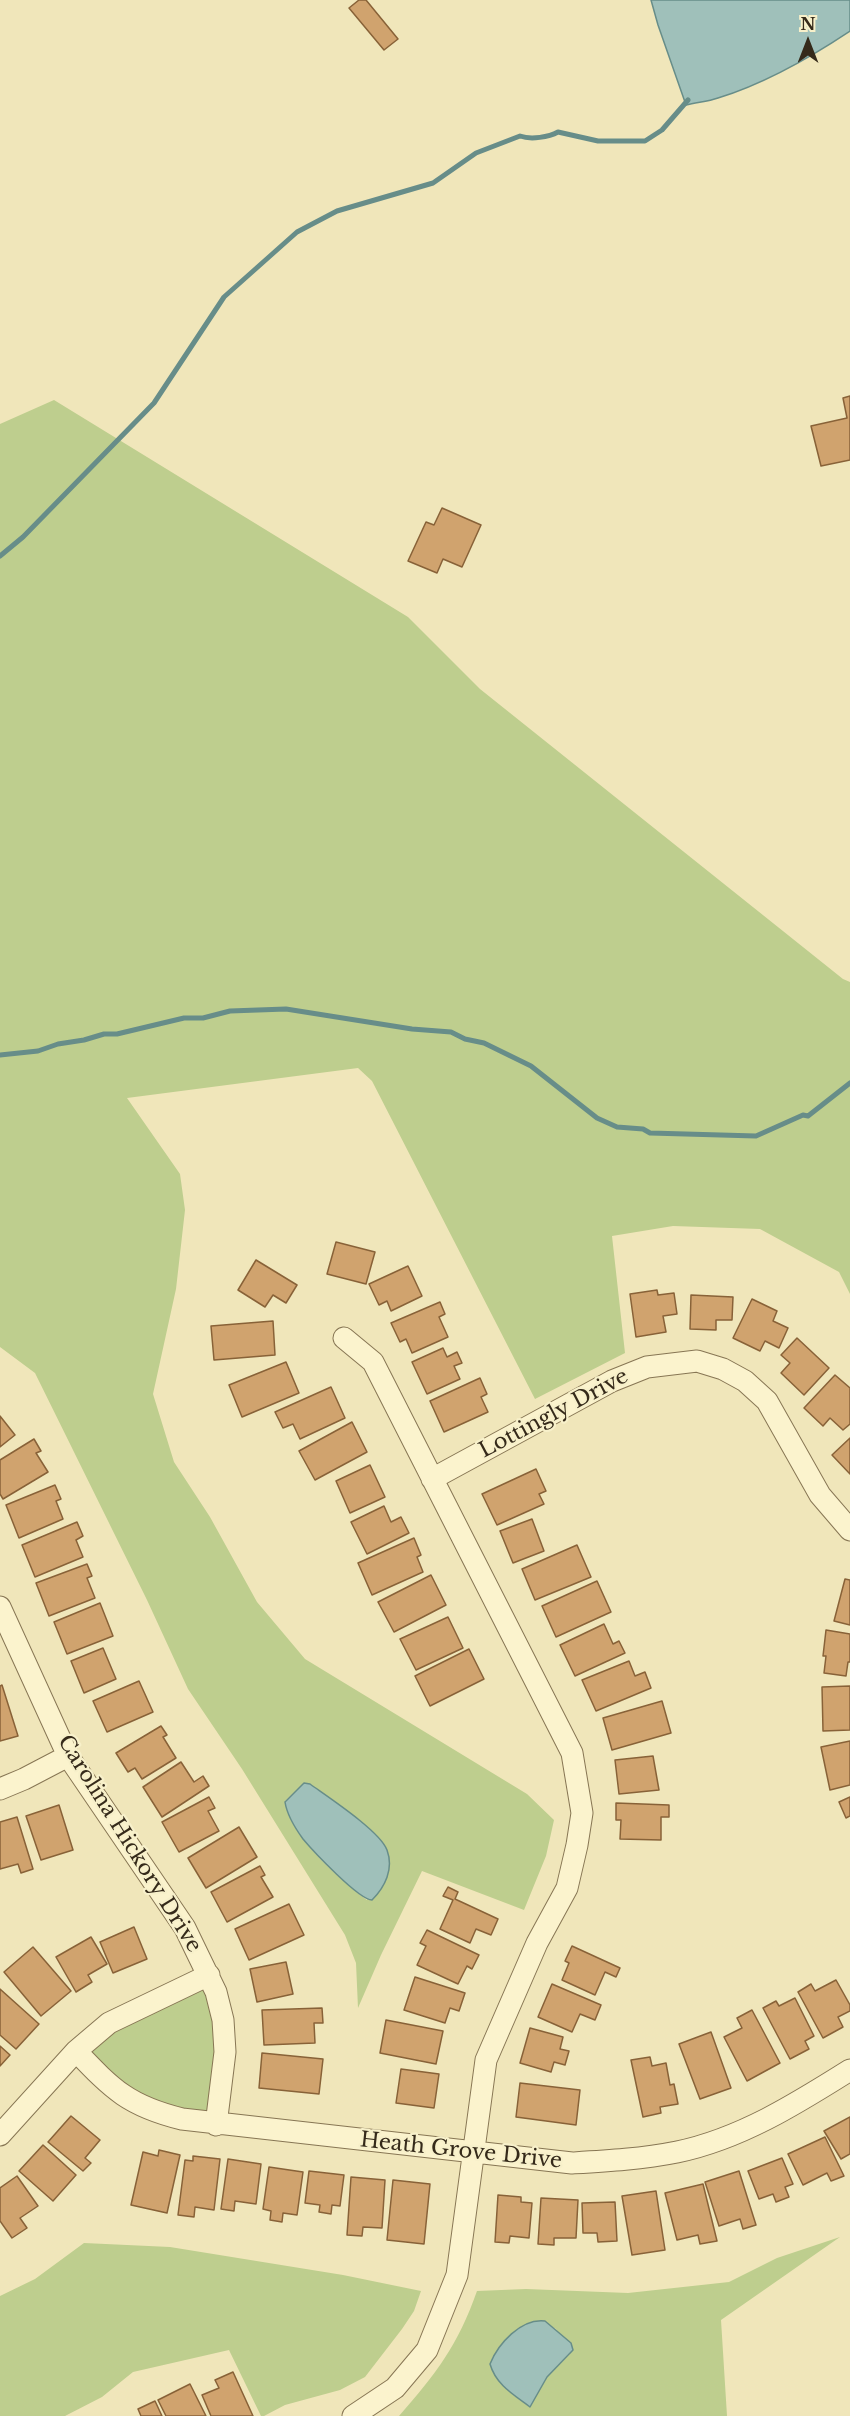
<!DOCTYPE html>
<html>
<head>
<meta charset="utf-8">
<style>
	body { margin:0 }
	#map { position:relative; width:850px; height:2416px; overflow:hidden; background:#f0e6ba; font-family:"Libre Baskerville",serif }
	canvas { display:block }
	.north { position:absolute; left:778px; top:12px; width:60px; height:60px; -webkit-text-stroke:4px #f7f0ca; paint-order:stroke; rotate:0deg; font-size:16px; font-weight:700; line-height:24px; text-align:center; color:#352a1a }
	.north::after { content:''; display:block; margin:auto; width:21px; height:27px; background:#352a1a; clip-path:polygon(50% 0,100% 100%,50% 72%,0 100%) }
</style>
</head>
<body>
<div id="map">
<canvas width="850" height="2416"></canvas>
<div class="north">N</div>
</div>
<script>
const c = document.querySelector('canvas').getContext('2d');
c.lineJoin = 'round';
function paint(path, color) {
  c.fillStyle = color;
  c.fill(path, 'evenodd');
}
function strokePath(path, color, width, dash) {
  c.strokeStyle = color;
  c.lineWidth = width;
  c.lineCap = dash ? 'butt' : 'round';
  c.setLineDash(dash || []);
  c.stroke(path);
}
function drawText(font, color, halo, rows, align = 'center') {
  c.font = font + ' "Libre Baskerville",serif';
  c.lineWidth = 4.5;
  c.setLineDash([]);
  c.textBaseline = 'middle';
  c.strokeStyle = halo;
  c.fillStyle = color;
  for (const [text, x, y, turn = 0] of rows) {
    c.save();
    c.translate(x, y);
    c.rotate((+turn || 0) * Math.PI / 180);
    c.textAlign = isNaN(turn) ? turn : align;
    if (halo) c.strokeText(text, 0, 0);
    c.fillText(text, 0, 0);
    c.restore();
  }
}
const green = new Path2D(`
	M54,400L408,617L480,689L843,979L850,982V1294L839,1272L760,1229L673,1226L612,1236L625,1353L535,1399L372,1081L358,1068L127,1098L180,1174L185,1210L176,1289L153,1394L174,1462L210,1517L257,1602L305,1659L527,1794L554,1820L546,1856L524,1910L422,1871L381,1955L358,2008L356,1963L345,1935L242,1769L188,1689L147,1600L35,1373L0,1347V424ZM304,1783L310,1784L378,1837L367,1900C341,1880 289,1836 285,1801Z
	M209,1975L216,1992V2124L164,2115L76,2051Z
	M840,2237L721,2320L727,2416H399C436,2374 458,2345 477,2291L526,2289L628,2293L729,2282L777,2258ZM541,2321L556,2329L570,2354L547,2377L530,2407C503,2388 503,2389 492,2358L509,2336Z
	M84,2243L170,2247L343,2275L421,2291L414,2311L402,2329L365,2377L340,2390L285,2405L264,2416H261L229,2350L133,2372L102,2397L65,2416H0V2296L35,2279Z`);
const water = new Path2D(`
	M651,0H850V31C811,57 763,84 718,98C707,102 696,102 686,105L658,25Z
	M304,1783L310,1784C328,1797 380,1831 387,1850C394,1869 385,1887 372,1900C359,1900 313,1851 303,1839C295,1828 287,1815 285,1802Z
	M545,2321L571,2343L573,2350L547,2377L530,2407C514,2395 496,2385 490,2364C498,2344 521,2318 545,2321Z`);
const stream = new Path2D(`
	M0,556L23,537L154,403L224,297L297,232L337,211L433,183L476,153L520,136C531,140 549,137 558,132L598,141H645L662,130L688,100
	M0,1055L38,1051L58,1044L84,1040L104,1034H117L184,1018H203L230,1011L286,1009L412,1029L451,1032L465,1039L484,1043L531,1066L597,1118L617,1127L643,1129L650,1133L756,1136L803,1115L808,1116L850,1083`);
const building = new Path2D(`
	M359,0H366L398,39L384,50L349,8Z
	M850,396V460L821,466L811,426L847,418L843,398Z
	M442,508L481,525L462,567L443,559L437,573L408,561L426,522L434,525Z
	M336,1242L375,1252L366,1284L327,1274Z
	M256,1260L297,1285L286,1303L273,1295L265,1307L238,1290Z
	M408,1266L422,1296L391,1311L387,1301L379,1305L369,1284Z
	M657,1290L658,1295L674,1293L677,1314L663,1316L666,1332L636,1337L630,1294Z
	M691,1295L733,1297L732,1320H716V1330L690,1329Z
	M752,1299L777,1311L773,1321L788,1328L779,1348L765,1341L760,1351L733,1338Z
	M440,1302L445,1314L439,1317L448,1337L412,1353L406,1339L400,1342L391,1323Z
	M273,1321L275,1355L214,1360L211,1326Z
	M797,1338L829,1368L804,1395L781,1373L790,1363L781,1355Z
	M443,1348L447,1357L457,1352L462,1363L454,1366L460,1379L427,1394L412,1362Z
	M286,1362L299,1393L242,1417L229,1385Z
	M835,1375L850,1388V1424L843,1430L830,1418L823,1426L804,1408Z
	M480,1378L487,1394L481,1397L488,1412L444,1432L430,1401Z
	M331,1387L345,1418L300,1439L293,1424L283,1428L275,1412Z
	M0,1416L15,1435L0,1447Z
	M352,1422L367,1452L315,1480L299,1451Z
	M850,1438V1474L832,1455Z
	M34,1439L41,1451L36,1453L48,1472L3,1499L0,1494V1460Z
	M370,1465L385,1497L350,1513L336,1481Z
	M536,1469L546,1491L539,1494L544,1504L497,1525L482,1494Z
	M55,1485L61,1499L56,1501L63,1519L19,1538L6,1505Z
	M384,1506L391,1522L401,1517L409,1533L367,1554L351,1522Z
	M532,1519L544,1551L513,1563L500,1531Z
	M77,1522L83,1536L76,1540L83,1557L35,1577L22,1545Z
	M414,1538L421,1555L417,1557L423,1572L372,1595L358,1563Z
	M577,1545L591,1577L535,1600L522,1569Z
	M87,1564L92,1576L87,1578L95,1598L49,1616L36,1583Z
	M431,1575L446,1605L394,1632L378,1602Z
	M845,1579L850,1580V1625L834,1621Z
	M597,1581L611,1612L556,1637L542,1606Z
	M100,1603L113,1636L67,1654L54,1622Z
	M448,1617L463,1648L416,1670L400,1639Z
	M604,1624L613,1644L619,1641L625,1653L575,1676L560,1645Z
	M826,1630L850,1634V1662H848L846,1676L824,1673L826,1656H823Z
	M103,1648L116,1679L84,1693L71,1661Z
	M469,1649L484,1679L430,1706L415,1676Z
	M629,1661L635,1676L645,1672L651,1688L596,1711L582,1680Z
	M139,1681L153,1712L107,1732L93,1701Z
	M2,1685L18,1736L0,1741V1686Z
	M850,1686V1730L823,1731L822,1687Z
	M662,1701L671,1733L612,1750L603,1718Z
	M161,1726L167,1735L163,1737L176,1758L142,1779L135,1768L128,1772L116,1753Z
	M850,1741V1785L830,1790L821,1747Z
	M653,1756L659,1790L619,1794L615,1760Z
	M181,1762L194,1782L203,1776L209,1786L162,1817L143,1787Z
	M209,1797L215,1808L208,1811L219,1831L179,1852L162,1822Z
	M850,1797V1816L846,1818L839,1802Z
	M616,1803L669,1805V1817H661V1840L620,1839L621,1820H616Z
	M59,1805L73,1850L41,1860L26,1816Z
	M17,1817L33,1869L21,1873L18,1864L0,1869V1822Z
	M239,1827L257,1857L206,1888L188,1858Z
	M260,1866L265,1875L261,1877L273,1897L227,1922L211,1892Z
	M448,1887L458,1892L455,1899L498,1919L491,1935L476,1929L470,1943L440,1929L453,1900L443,1896Z
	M289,1904L304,1935L249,1960L235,1929Z
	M134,1927L147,1959L113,1973L100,1942Z
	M427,1930L479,1955L472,1969L467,1966L458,1984L417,1965L426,1946L420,1943Z
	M91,1937L107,1964L88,1975L92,1982L76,1992L56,1957Z
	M572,1946L620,1968L616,1977L605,1972L595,1995L562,1980L569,1963L565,1961Z
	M33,1947L71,1991L41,2016L4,1972Z
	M286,1962L293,1994L257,2002L250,1969Z
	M415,1977L465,1993L459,2011L450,2008L445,2023L404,2010Z
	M836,1980L850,2005V2011L838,2017L843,2027L823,2038L798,1992L811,1984L815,1991Z
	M552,1984L601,2005L595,2020L580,2014L572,2032L538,2017Z
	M0,1989L39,2024L16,2049L0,2035Z
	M795,1998L814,2036L805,2041L809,2049L790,2059L763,2008L776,2001L779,2006Z
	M322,2008L323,2023H314L315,2043L264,2045L262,2010Z
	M752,2010L780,2063L747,2081L724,2037L742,2028L737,2018Z
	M386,2020L443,2031L436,2064L380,2053Z
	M530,2028L563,2037L560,2049L569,2051L565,2065L554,2062L551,2072L520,2063Z
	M711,2032L731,2088L700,2099L679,2044Z
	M0,2046L10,2055L0,2066Z
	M262,2053L323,2059L319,2094L259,2088Z
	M650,2057L652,2066L666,2063L670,2085L674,2084L678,2104L660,2107L661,2113L643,2117L631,2060Z
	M401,2069L439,2074L434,2108L396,2103Z
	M520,2083L580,2090L576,2125L516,2117Z
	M71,2116L100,2140L85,2158L91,2163L83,2171L48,2142Z
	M850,2117V2154L841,2159L824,2131Z
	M825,2137L844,2176L831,2181L827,2173L803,2185L788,2154Z
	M43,2145L76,2175L53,2201L19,2171Z
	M159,2150L180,2155L167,2213L131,2205L143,2152L158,2156Z
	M193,2156L220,2159L214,2210L195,2207L194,2217L178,2215L185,2160L193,2161Z
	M782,2158L793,2184L785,2187L789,2197L776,2202L773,2194L759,2199L748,2171Z
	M228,2159L261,2164L256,2204L235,2201L234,2211L221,2209Z
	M269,2167L303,2172L297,2215L283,2213L282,2222L270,2220L271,2211L263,2209Z
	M309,2171L344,2175L340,2206L332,2205L331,2214L319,2212L320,2205L305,2203Z
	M739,2171L756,2225L743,2229L740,2219L719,2226L705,2182Z
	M17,2176L38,2206L20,2218L27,2228L12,2238L0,2221V2188Z
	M351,2177L385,2180L382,2228L363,2227L362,2236L347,2235Z
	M393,2180L430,2184L424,2244L387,2240Z
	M703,2184L717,2241L700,2244L698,2235L677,2240L665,2193Z
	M656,2191L665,2250L632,2255L622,2196Z
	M498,2195L521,2197V2202L532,2203L529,2238L510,2236L509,2243L495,2242Z
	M541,2198L578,2200L576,2238H554V2245L538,2244Z
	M615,2202L617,2241L598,2242L597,2233H583L582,2203Z
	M233,2372L253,2416H211L202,2395L219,2388L215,2380Z
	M190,2384L206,2416H166L158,2400Z
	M155,2401L162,2416H141L138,2409Z`);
const street = new Path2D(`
	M344,1338L373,1362L572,1753L582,1813L577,1845L567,1888L537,1943L486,2060L457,2275L427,2350L395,2388L353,2416
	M432,1479L612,1381L647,1367L697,1361L723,1369L745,1381L767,1401L820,1495L850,1530
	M0,1607L68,1756L185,1928L216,1992L223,2020L225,2052L216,2125
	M0,1789L24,1779L68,1756
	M76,2051C113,2090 129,2106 182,2119L572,2163C606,2161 642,2159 677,2152C740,2139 796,2104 850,2070
	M0,2135L76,2051L109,2023L209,1975`);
const streetNames = [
	["Lottingly Drive",554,1414,-28],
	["Carolina Hickory Drive",129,1844,58],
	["Heath Grove Drive",461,2151,6]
];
paint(green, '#bece8e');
paint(water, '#9fc0ba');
strokePath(water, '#678d89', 1.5);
strokePath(stream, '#678d89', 5);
paint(building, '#d0a36e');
strokePath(building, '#886238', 1.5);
strokePath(street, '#877654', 23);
strokePath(street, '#fbf3cd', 21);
drawText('21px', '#352a1a', '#f7f0ca', streetNames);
</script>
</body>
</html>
